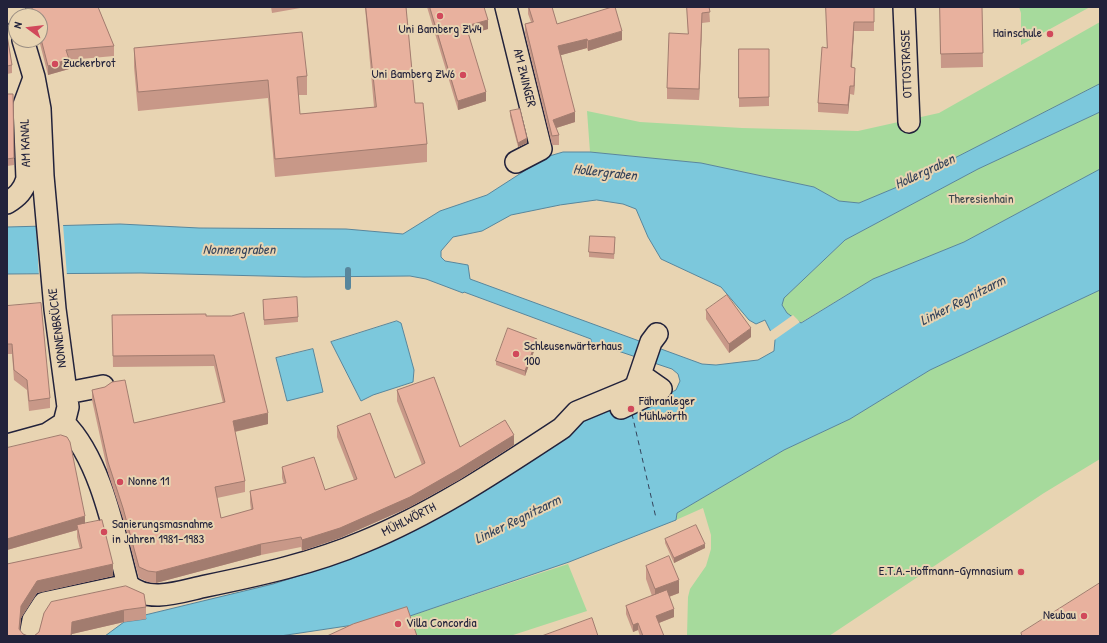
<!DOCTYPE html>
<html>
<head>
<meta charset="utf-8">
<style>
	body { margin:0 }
	#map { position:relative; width:1107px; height:643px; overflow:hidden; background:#e8d4b2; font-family:"Patrick Hand",sans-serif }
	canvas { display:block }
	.frame { position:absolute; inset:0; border:8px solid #22223b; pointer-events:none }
	.north { position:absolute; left:8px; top:8px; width:40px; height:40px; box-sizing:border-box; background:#e8d4b2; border:1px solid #998d82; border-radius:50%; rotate:285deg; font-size:11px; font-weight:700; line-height:16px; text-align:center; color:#22223b }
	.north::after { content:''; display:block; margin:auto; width:14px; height:18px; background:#d1495b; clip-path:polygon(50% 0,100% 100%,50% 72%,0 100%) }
</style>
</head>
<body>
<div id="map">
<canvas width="1107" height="643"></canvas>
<div class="frame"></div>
<div class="north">N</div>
</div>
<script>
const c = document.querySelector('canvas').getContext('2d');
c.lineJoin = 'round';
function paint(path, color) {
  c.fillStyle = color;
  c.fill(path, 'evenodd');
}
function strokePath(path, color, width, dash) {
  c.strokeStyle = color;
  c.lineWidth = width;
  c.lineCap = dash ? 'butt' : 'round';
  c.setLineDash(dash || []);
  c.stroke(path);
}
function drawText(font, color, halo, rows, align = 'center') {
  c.font = font + ' "Patrick Hand",sans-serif';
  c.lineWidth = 4;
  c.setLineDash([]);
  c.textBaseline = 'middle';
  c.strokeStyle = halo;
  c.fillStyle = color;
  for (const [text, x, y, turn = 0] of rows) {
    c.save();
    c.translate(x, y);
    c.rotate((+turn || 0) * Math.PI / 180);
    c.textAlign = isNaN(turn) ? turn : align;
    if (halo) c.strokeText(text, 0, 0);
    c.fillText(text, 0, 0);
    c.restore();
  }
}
const green = new Path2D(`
	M1019,7H1090L1021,45V13Z
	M1100,22V84L902,185L859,203L839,201L814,187L701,163L590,152L587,111L640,122L742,128L858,131L939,113Z
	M1100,112V169L964,242L873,279L800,323L787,313L782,305L784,298L845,240L978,169Z
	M1100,290V459L1044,493L829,636H687L688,597L690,589L706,566L711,549V535L703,508L676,520L677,513L784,450L850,419L930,370Z
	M568,564L587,611L510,636H413L407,617Z`);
const water = new Path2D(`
	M1100,84V112L978,169L845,240L784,298L782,305L787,313L801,323L873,279L964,242L1100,169V290L930,370L850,419L784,450L677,513L676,520L569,562L407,617L280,636H105L124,622L146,619L145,615L273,584L324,568L379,545L577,422L619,404L662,397L676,390L680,381L678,374L672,369L591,342V339L464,292L463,293L426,279L410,276L304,277L141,273L7,274V227L120,224L199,228L346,229L403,234L440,211L487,195L546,157L563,152H590L701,163L814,187L839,201L859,203L902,185ZM597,200L623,204L636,209L648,237L661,259L721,287L749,320L756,324L765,320L775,340L774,351L758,360L716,365L702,364L470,279L468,265L445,261L441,257V251L453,237L482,231L511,215L560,205Z
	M397,321L401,323L414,370L413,382L373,395L361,401L331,342Z
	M313,349L323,392L287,401L276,358Z`);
const pier = new Path2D(`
	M63,224L67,276L39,277L36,226Z
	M793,315L800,322L773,341L769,332Z`);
const stream = new Path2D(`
	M348,270V287`);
const ferry = new Path2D(`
	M632,414L656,518`);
const minor = new Path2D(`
	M14,7L16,16
	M506,7L541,149L516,162
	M904,7L909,122
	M7,203C18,196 23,191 27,179L24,105L34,78
	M67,393L103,386
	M621,408L661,389L641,375
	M64,423C101,459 115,536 128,585C149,604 182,591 206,586C259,575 314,563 363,542C434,513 498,470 562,428L577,412L630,390L636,386L651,342L657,334
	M7,445L47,434L64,423L68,407L55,309L43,176L40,109L34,77L23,40
	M30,636L33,620L44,603L128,585`);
const wall = new Path2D(`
	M29,7H98L114,46V56L69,60V69L48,75L39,40H40V16H32Z
	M271,7H306L272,13Z
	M365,7H406L415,103L427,144V162L275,177L268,98L138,111L134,67V48L307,76V95H298L300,114L374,107Z
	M427,7H484L488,29L469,35L486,101L458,110Z
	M528,7H552L557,24L622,40L588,51L587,48L561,55L575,122L556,128L559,135V145H552L525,33V24L531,22L528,14Z
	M687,7H709L710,22L702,23L699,100L667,99V88L688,34Z
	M826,7H874V31H854L852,67L855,77L854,95L850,94L848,114L818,112V103L827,48Z
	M940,7H982L983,67L941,68Z
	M7,35L12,65V73L7,74Z
	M739,49H769V106L739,107Z
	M7,94H13L14,165L7,166Z
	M510,111L527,143L518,147L510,116Z
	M615,242L614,259L589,257V252Z
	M263,300L298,317V322L264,325Z
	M7,306L50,398V408L29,411L27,390L14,380L12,354H7Z
	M706,310L751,337L729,353L706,319Z
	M112,315L206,316L268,424L235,432L245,481V492L217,498L221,518L251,510L250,502V491L284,484L282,478V467L325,490L354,480L337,437V426L395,478L422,465L397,401V390L460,447L514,445L459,480L410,507L340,538L302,551L301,547L261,555L156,583L148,582L139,578L123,519L108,473L92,400V390L134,423L223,403L214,366L113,367Z
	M537,343L525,376L496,365V361Z
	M7,448L85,524L113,576L37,593L21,618L20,630L7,636V564L80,549L77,537V530L7,550Z
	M665,539L705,548L674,563L665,543Z
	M646,566L679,593L669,597L674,617L659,623L664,636H640L638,630L633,632L626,614V606L652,596L646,579Z
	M146,607V619L124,622L72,634L34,636L39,632L44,613Z`);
const shadedWall = new Path2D(`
	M702,13V23L699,100V89Z
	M488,20V29L466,35V26Z
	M854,22V31L851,76V67Z
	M622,31V40L588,51V41Z
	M587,39V48L558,56V46Z
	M69,59V69L48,75V66Z
	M855,68V77L854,95V86Z
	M850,86V94L848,114V105Z
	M486,92V101L458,110V101Z
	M575,112V122L553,129V120Z
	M527,138V143L518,147V143Z
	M751,328V337L729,353V344Z
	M537,339V343L525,376V371Z
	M268,413V424L233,432V421Z
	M514,435V445L459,480L410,507L340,538L302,551V540Z
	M85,516V527L77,525V530L7,550V539Z
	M261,544V555L156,583V572Z
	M705,544V548L674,563V558Z
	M113,564V576L37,593L21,618L19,636V629L21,606L37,581Z
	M679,580V593L655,602V589Z
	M674,609V617L656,624V616Z
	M124,610V622L72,634L71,636L72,622Z
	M638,623V630L633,632V625Z`);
const building = new Path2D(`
	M32,7H98L114,46L66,50L69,59L48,66L40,35V16H35Z
	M366,7H406L415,103H423L427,144L275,159L268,80L138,92L134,48L302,32L307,76L297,77L300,114L376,107Z
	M430,7H484L488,20L466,26L486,92L458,101Z
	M529,7H552L557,24L612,7H615L622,31L588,41L587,39L558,46L575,112L553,120L559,135L552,136L525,24L533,22Z
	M687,7H709L710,12L702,13L699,89L667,88L669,33L688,34Z
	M826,7H874V22H854L851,67L855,68L854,86H850L848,105L818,103L822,47L827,48Z
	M940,7H982L983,53L941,54Z
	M7,35L12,65L7,66Z
	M739,49H769V97L739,98Z
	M7,94H13L14,158L7,159Z
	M520,109L527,138L518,143L510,111Z
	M590,236L615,237L614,254L589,252Z
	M727,295L751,328L729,344L706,310Z
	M297,297L298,317L264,320L263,300Z
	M41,303L50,398L29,401L27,380L14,370L12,344H7V306Z
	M244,313L268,413L233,421L245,481L215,487L221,518L253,509L250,491L286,483L282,467L314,457L325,490L357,479L337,426L370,413L395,478L425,463L397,390L434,377L460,447L505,420L514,435L459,469L410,497L340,528L302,540L301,537L261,544L156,572L148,571L139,567L123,508L108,462L92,390L105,387L112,382L125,380L134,423L225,402L214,355L113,356L112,315L206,314V316H231Z
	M508,328L537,339L525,371L496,361Z
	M61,435L67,437L70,442L85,516L7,539V448Z
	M102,520L113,564L37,581L21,606L19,629L23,634L28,636H7V564L82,548L77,525Z
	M696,525L705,544L674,558L665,539Z
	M669,556L679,580L655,589L646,566Z
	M1100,583V636H1022L1021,633Z
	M126,586L144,594L146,607L124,610L72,622L71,636H30H34L39,632L44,613L51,602Z
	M667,590L674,609L656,616L664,636H643L638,623L633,625L626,606Z
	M407,607L417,636H327L353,624Z
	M592,618L598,636H542Z`);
const markers = [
	[440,16,4,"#d1495b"],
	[1050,34,4,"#d1495b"],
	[55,64,4,"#d1495b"],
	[463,75,4,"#d1495b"],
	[516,354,4,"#d1495b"],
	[631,409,4,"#d1495b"],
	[120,482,4,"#d1495b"],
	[104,532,4,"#d1495b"],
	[1021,572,4,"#d1495b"],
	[1084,616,4,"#d1495b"],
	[398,624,4,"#d1495b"]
];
const poiNames = [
	["Uni Bamberg ZW4",440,30,"center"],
	["Hainschule",1042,34,"right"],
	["Zuckerbrot",63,64],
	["Uni Bamberg ZW6",455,75,"right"],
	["Schleusenwärterhaus",524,347],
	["100",524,362],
	["Fähranleger",639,402],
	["Mühlwörth",639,417],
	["Nonne 11",128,482],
	["Sanierungsmasnahme",112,525],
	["in Jahren 1981–1983",112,540],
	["E.T.A.-Hoffmann-Gymnasium",1013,572,"right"],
	["Neubau",1076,616,"right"],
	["Villa Concordia",406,624]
];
const streetNames = [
	["OTTOSTRASSE",907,64,-92],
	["AM ZWINGER",524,78,76],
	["AM KANAL",26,143,-92],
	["NONNENBRÜCKE",58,328,-97],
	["MÜHLWÖRTH",409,520,-27]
];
const parkNames = [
	["Theresienhain",981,200]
];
const waterNames = [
	["Hollergraben",925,172,-25],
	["Hollergraben",605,173,6],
	["Nonnengraben",239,250],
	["Linker Regnitzarm",963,301,-27],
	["Linker Regnitzarm",518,520,-26]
];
paint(green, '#a6da9c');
paint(water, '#7cc8dc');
strokePath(water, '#58869c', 1);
paint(pier, '#e8d4b2');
strokePath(stream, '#58869c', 6);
strokePath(ferry, '#34435b', 1, [5, 4]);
strokePath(minor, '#22223b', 24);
strokePath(minor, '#e8d4b2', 21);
paint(wall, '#c89888');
paint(shadedWall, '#a27c6f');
paint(building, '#e8b19e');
strokePath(building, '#a27c6f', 1);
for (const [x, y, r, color] of markers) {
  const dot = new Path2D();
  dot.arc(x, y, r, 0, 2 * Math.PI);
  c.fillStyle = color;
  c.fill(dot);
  strokePath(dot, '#e8d4b2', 1.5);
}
drawText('13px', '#22223b', '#e8d4b2', poiNames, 'left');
drawText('13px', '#22223b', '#e8d4b2', streetNames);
drawText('13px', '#3c474e', '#e8d4b2', parkNames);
drawText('italic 14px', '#34435b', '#e8d4b2', waterNames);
</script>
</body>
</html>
